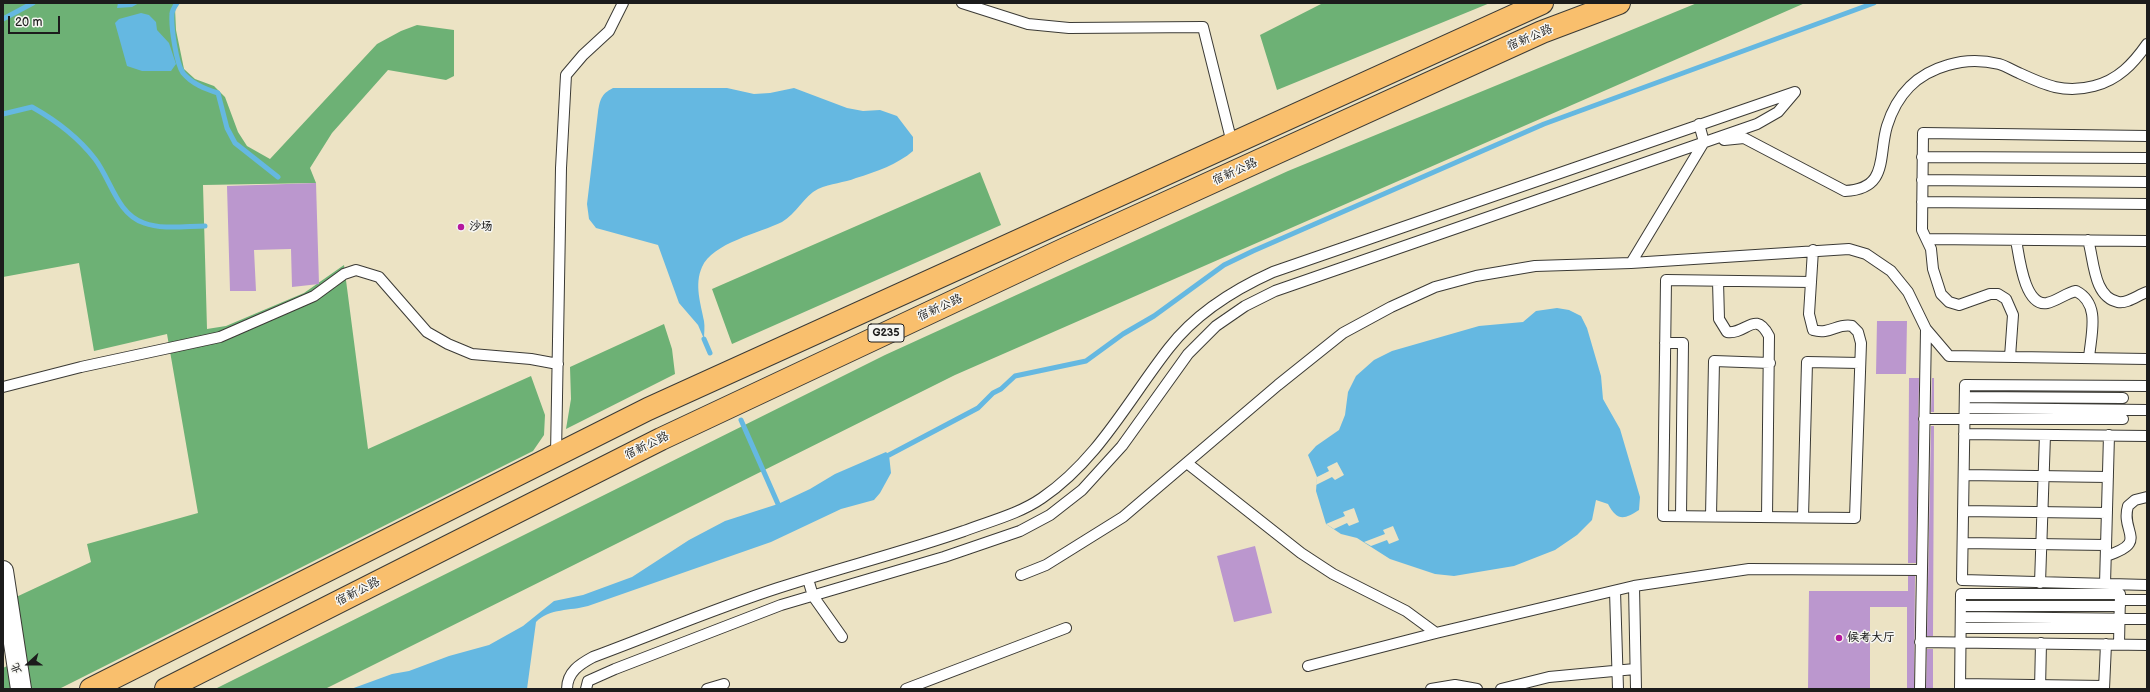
<!DOCTYPE html>
<html>
<head>
<meta charset="utf-8">
<style>
	body { margin:0 }
	#map { position:relative; width:2150px; height:692px; overflow:hidden; background:#ece3c4; font-family:"Balsamiq Sans","LXGW WenKai TC",sans-serif }
	canvas { display:block }
	.frame { position:absolute; inset:0; border:4px solid #1c1c1c; pointer-events:none }
	.north { position:absolute; left:8px; top:644px; width:40px; height:40px; -webkit-text-stroke:3px #f6f6f2; paint-order:stroke; rotate:249deg; font-size:11px; font-weight:700; line-height:16px; text-align:center; color:#1c1c1c }
	.north::after { content:''; display:block; margin:auto; width:14px; height:18px; background:#1c1c1c; clip-path:polygon(50% 0,100% 100%,50% 72%,0 100%) }
	.scale { position:absolute; left:8px; top:16px; width:52px; height:18px; box-sizing:border-box; border:2px solid #1c1c1c; border-top:0; padding-left:5px; font-size:12px; line-height:14px; white-space:nowrap; color:#1c1c1c; -webkit-text-stroke:3px #f6f6f2; paint-order:stroke }
</style>
</head>
<body>
<div id="map">
<canvas width="2150" height="692"></canvas>
<div class="frame"></div>
<div class="north">北</div>
<div class="scale">20 m</div>
</div>
<script>
const c = document.querySelector('canvas').getContext('2d');
c.lineJoin = 'round';
function paint(path, color) {
  c.fillStyle = color;
  c.fill(path, 'evenodd');
}
function strokePath(path, color, width, dash) {
  c.strokeStyle = color;
  c.lineWidth = width;
  c.lineCap = dash ? 'butt' : 'round';
  c.setLineDash(dash || []);
  c.stroke(path);
}
function drawText(font, color, halo, rows, align = 'center') {
  c.font = font + ' "Balsamiq Sans","LXGW WenKai TC",sans-serif';
  c.lineWidth = 3;
  c.setLineDash([]);
  c.textBaseline = 'middle';
  c.strokeStyle = halo;
  c.fillStyle = color;
  for (const [text, x, y, turn = 0] of rows) {
    c.save();
    c.translate(x, y);
    c.rotate((+turn || 0) * Math.PI / 180);
    c.textAlign = isNaN(turn) ? turn : align;
    if (halo) c.strokeText(text, 0, 0);
    c.fillText(text, 0, 0);
    c.restore();
  }
}
const forest = new Path2D(`
	M3,3H177L175,8L176,30L184,69L195,79L214,86L225,97L238,132L247,146L270,159L377,44L401,31L417,25L454,30V76L446,80L388,70L332,133L310,168L316,183L203,185L207,329L226,326L304,293L344,265L368,449L531,376L545,415L544,435L533,451L59,689H3V668L23,658L14,598L91,562L87,544L198,513L167,334L94,351L79,263L3,277Z
	M1323,3H1490L1277,90L1260,35Z
	M1697,3H1805L955,375L325,689H215L885,355L1288,171Z
	M980,172L1001,225L732,344L712,289Z
	M664,324L672,349L675,374L566,429L571,399L570,367Z`);
const water = new Path2D(`
	M118,3H139L132,7L117,8Z
	M141,13L149,15L156,22L157,30L169,43L176,64L171,71H142L127,66L115,23L119,19Z
	M613,88H727L754,94L770,93L794,88L847,108L863,111L880,110L897,116L913,137V151C898,164 876,172 856,178C844,183 831,183 818,189C804,196 796,214 782,222C760,233 712,243 702,267C694,285 701,304 704,321C705,327 704,333 704,339L698,325L679,303L658,245L596,228L589,219L587,204L598,112C600,100 601,94 613,88Z
	M1557,308L1569,310L1581,316L1587,328L1601,376L1603,399L1620,429L1640,497L1639,510C1624,520 1617,521 1608,504L1596,500L1592,520L1577,535L1555,550L1514,566L1454,576L1435,574L1390,559L1357,538L1341,534L1326,524L1316,491L1317,477L1308,455L1316,446L1339,430L1345,415L1348,392L1356,376L1374,360L1392,351L1479,326L1523,322L1536,311Z
	M886,452L889,455L891,473L880,493L874,500L841,509L771,542L588,606C570,611 550,608 536,622L527,689H351L392,674L409,671L449,656L489,645L523,626L554,601L583,595L632,577L689,540L725,521L778,504L810,489L835,474Z`);
const pier = new Path2D(`
	M1337,462L1344,475L1335,480L1332,477L1316,485L1317,477L1329,471L1327,467Z
	M1354,508L1359,522L1349,526L1347,523L1334,529L1326,524L1345,516L1343,512Z
	M1393,526L1399,540L1389,544L1387,540L1371,546L1364,542L1385,534L1383,530Z`);
const stream = new Path2D(`
	M177,3C175,6 172,11 172,14C171,27 176,63 183,73C192,84 205,89 218,93L227,128L235,143L278,177
	M3,19L33,3
	M3,114L32,107C57,121 78,137 95,159C111,180 117,214 144,223C162,230 187,226 205,226
	M704,339L710,353
	M741,420L778,504
	M889,455L978,408L993,393L1001,389L1015,376L1086,361L1123,334L1154,316L1224,265L1253,251L1544,124L1874,3`);
const building = new Path2D(`
	M316,183L319,284L292,287L291,249L254,250L256,291H230L227,186Z
	M1877,321H1907L1906,374H1876Z
	M1909,378H1919L1916,563H1908Z
	M1932,378H1934V412H1931Z
	M1931,426H1934L1933,636H1927Z
	M1255,546L1272,613L1234,622L1217,556Z
	M1908,576H1915L1914,689H1907V607H1870V689H1808L1809,591H1908Z
	M1927,649H1933V689H1926Z`);
const service = new Path2D(`
	M962,3L1028,24L1069,28L1203,27L1232,143
	M1724,140L1744,138L1845,191C1889,189 1878,156 1887,126C1897,94 1916,74 1948,65C1964,60 1983,60 1999,64C2006,66 2012,70 2019,73C2045,85 2064,94 2094,86C2118,80 2133,64 2147,44
	M1922,157L2147,158
	M1922,180L2147,182
	M1922,202L2147,204
	M1927,239L2147,241
	M2016,240C2019,255 2024,307 2047,303C2057,301 2066,293 2076,291C2101,304 2091,334 2089,358
	M2088,240C2094,259 2093,297 2118,302C2127,304 2138,295 2147,292
	M1631,263L1704,142L1699,124
	M1718,281L1719,319L1727,332C1746,335 1755,309 1769,336L1767,517
	M1811,282L1666,280L1663,516L1855,518L1861,343L1858,332L1852,326C1837,323 1830,335 1813,330L1809,314L1813,250
	M1665,343H1683L1681,516
	M2010,357L2013,315L2006,299L1998,294H1990L1959,305L1949,302L1941,294L1933,269L1931,249L1922,230L1923,133L2147,136
	M2147,386L1965,385L1962,580L2147,585
	M3,387L81,367L220,337L314,296L344,274L356,270L379,277L427,332L448,344L472,354L531,359L558,364
	M1965,397L2123,398
	M1965,408L2147,410
	M1924,419H2123
	M1964,434L2147,436
	M556,455L561,168L566,75L583,55L609,31L623,3
	M1187,463L1301,553L1333,574L1406,611L1436,633
	M1964,475L2108,477
	M1963,511L2107,513
	M1711,516L1714,361L1770,363
	M1803,517L1807,362L1860,363
	M1963,543L2106,545
	M2106,556C2150,542 2120,533 2128,506L2135,500L2147,497
	M1021,575L1046,565L1123,517L1278,385L1343,333L1391,307L1435,287L1476,276L1535,266L1631,263L1849,249L1866,254L1891,271L1908,292L1926,329L1949,356L2147,359
	M808,579L813,596L842,637
	M2040,583L2045,435
	M2105,584L2109,435
	M1634,586L1636,689
	M1615,591L1618,689
	M2120,600H2147
	M1961,606H2120
	M1961,617L2147,619
	M1961,628H2119
	M1920,642L2147,645
	M1308,666L1436,633L1634,586L1749,569L1922,570
	M1960,684L2104,686
	M567,689C567,672 580,664 593,657C655,634 716,608 778,588C840,568 903,552 964,531C990,521 1019,514 1042,498C1098,460 1129,399 1169,348C1196,313 1233,290 1273,272L1795,92L1778,112L1757,124L1275,291L1245,306L1216,326L1188,354L1122,446L1082,490L1050,515L1020,531L944,557L781,605L615,669L588,681L586,689
	M707,689L724,684
	M906,689L1066,628
	M1431,689L1455,685L1477,689
	M1501,689L1549,677L1635,669
	M1920,689L1926,329
	M1960,689L1961,594H2120L2119,644
	M2040,689L2041,643
	M2104,689L2106,644`);
const minor = new Path2D(`
	M3,571L21,689`);
const trunk = new Path2D(`
	M91,689L648,409L1542,3
	M166,689L661,439L1067,248L1542,32L1619,3`);
const markers = [
	[461,227,4,"#b5179e"],
	[1839,638,4,"#b5179e"]
];
const shields = [
	[886,333,36]
];
const shieldNames = [
	["G235",886,333]
];
const streetNames = [
	["宿新公路",1530,38,-23],
	["宿新公路",1235,172,-25],
	["宿新公路",940,308,-25],
	["宿新公路",647,446,-26],
	["宿新公路",358,592,-27]
];
const poiNames = [
	["沙场",469,227],
	["候考大厅",1847,638]
];
paint(forest, '#6db175');
paint(water, '#65b8e1');
paint(pier, '#ece3c4');
strokePath(stream, '#65b8e1', 5);
paint(building, '#bb97ce');
strokePath(service, '#3b3a35', 12);
strokePath(minor, '#3b3a35', 22);
strokePath(trunk, '#3b3a35', 24);
strokePath(service, '#fff', 10);
strokePath(minor, '#fff', 20);
strokePath(trunk, '#f9bf6d', 22);
for (const [x, y, r, color] of markers) {
  const dot = new Path2D();
  dot.arc(x, y, r, 0, 2 * Math.PI);
  c.fillStyle = color;
  c.fill(dot);
  strokePath(dot, '#f6f6f2', 1.5);
}
for (const [x, y, w] of shields) {
  const box = new Path2D();
  box.roundRect(x - w / 2, y - 9, w, 18, 3);
  c.fillStyle = '#f6f6f2';
  c.fill(box);
  strokePath(box, '#1c1c1c', 1);
}
drawText('bold 11px', '#1c1c1c', null, shieldNames);
drawText('12px', '#1c1c1c', '#f6f6f2', streetNames);
drawText('bold 12px', '#1c1c1c', '#f6f6f2', poiNames, 'left');
</script>
</body>
</html>
